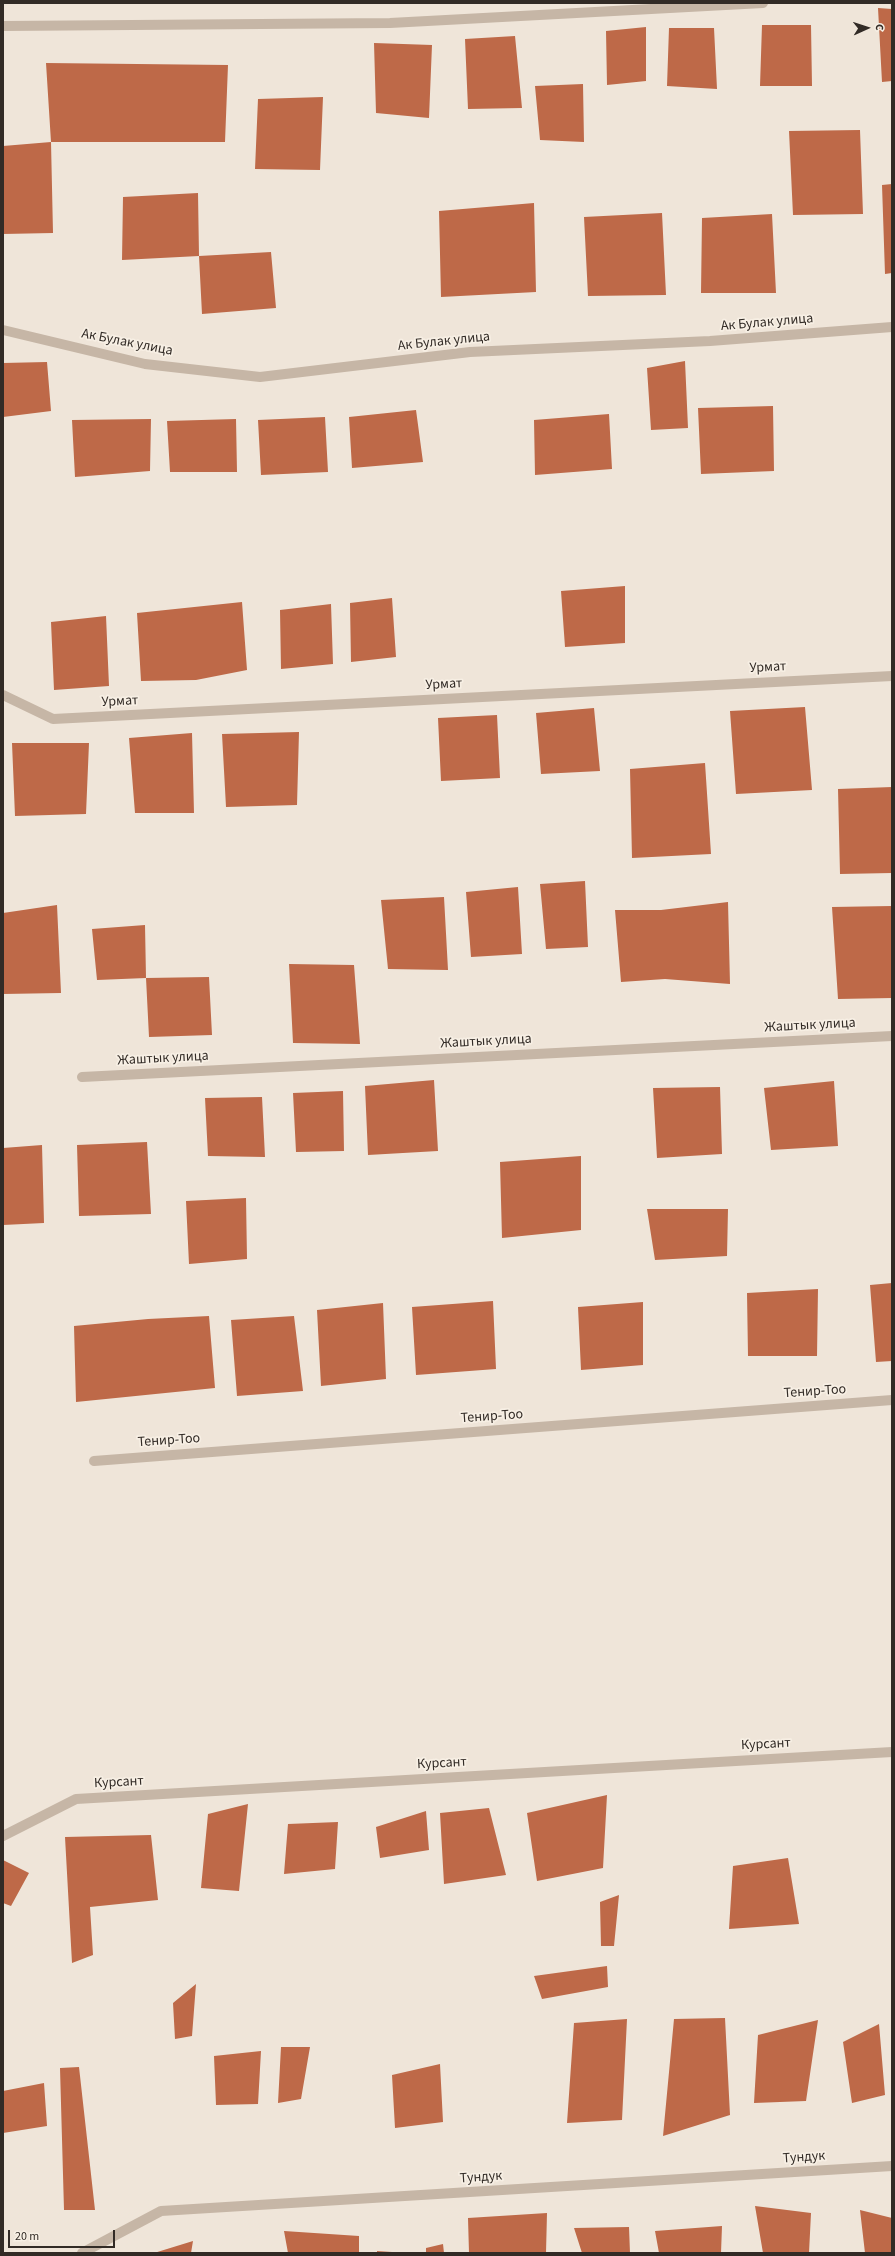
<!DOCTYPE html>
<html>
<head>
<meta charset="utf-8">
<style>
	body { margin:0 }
	#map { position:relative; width:895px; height:2256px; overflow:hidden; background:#efe5d9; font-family:"Source Sans 3",sans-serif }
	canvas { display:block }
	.frame { position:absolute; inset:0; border:4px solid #322b26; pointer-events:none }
	.north { position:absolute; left:847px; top:8px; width:40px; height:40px; -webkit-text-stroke:3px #f7efe4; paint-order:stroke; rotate:87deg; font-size:11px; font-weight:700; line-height:16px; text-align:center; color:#322b26 }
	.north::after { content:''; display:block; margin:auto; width:14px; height:18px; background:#322b26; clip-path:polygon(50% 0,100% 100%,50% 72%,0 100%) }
	.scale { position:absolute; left:8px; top:2230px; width:107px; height:18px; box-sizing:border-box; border:2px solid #322b26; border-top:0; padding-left:5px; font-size:12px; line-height:14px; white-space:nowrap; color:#322b26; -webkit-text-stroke:3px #f7efe4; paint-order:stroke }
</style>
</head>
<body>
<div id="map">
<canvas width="895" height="2256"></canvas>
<div class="frame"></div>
<div class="north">С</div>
<div class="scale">20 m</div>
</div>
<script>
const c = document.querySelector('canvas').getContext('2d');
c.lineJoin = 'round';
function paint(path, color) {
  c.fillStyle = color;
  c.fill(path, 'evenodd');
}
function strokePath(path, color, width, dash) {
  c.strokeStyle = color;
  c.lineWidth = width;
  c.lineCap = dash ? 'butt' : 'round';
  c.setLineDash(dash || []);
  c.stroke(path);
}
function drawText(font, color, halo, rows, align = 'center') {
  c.font = font + ' "Source Sans 3",sans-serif';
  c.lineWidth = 3.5;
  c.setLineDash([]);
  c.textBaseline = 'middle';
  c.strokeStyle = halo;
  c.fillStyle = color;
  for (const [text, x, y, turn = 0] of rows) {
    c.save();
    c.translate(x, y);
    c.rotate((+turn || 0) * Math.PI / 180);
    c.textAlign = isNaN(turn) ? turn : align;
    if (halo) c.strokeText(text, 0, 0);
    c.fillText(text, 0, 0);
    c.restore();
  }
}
const building = new Path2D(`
	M878,8L892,9V81L882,82Z
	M762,25H811L812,86H760Z
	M646,27V81L607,85L606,31Z
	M669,28H714L717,89L667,86Z
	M515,36L522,108L468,109L465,39Z
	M374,43L432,45L429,118L376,113Z
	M46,63L228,65L225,142H51L53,233L3,234V146L51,142Z
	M583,84L584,142L540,140L535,86Z
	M323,97L320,170L255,169L258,99Z
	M860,130L863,214L793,215L789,131Z
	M892,184V273L885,274L882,185Z
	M198,193L199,256L271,252L276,308L202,314L199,256L122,260L123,197Z
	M534,203L536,292L441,297L439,211Z
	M662,213L666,295L588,296L584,217Z
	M772,214L776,293H701L702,218Z
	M685,361L688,428L651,430L647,368Z
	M47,362L51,411L3,417V363Z
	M773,406L774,471L701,474L698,408Z
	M416,410L423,462L352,468L349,417Z
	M609,414L612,469L535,475L534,420Z
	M325,417L328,472L261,475L258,420Z
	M151,419L150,471L75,477L72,420Z
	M236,419L237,472H170L167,421Z
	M625,586V643L565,647L561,591Z
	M392,598L396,657L351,662L350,603Z
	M242,602L247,670L196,680L141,681L137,613Z
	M331,604L333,664L281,669L280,610Z
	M106,616L109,686L54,690L51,622Z
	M805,707L812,790L736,794L730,711Z
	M594,708L600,771L541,774L536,713Z
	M497,715L500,778L441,781L438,718Z
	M299,732L297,805L226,807L222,734Z
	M192,733L194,813H135L129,738Z
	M12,743H89L86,814L15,816Z
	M705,763L711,854L632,858L630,769Z
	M892,787V873L840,874L838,789Z
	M585,881L588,947L546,949L540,884Z
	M518,887L522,954L471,957L466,892Z
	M444,897L448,970L388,969L381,900Z
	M728,902L730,984L665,979L621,982L615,910H661Z
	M57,905L61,993L3,994V913Z
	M892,906V998L838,999L832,907Z
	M145,925L146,978L97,980L92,929Z
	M289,964L354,965L360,1044L293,1043Z
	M209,977L212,1035L149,1037L146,978Z
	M434,1080L438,1151L368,1155L365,1086Z
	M834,1081L838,1146L771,1150L764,1088Z
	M720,1087L722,1154L657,1158L653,1088Z
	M343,1091L344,1151L296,1152L293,1093Z
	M262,1097L265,1157L208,1156L205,1098Z
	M147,1142L151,1214L79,1216L77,1145Z
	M42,1145L44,1223L3,1225V1148Z
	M581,1156V1230L502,1238L500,1162Z
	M246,1198L247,1259L189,1264L186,1201Z
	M647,1209H728L727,1256L655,1260Z
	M892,1283V1361L876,1362L870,1285Z
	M818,1289L817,1356H748L747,1293Z
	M493,1301L496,1369L416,1375L412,1307Z
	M643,1302V1365L581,1370L578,1307Z
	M383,1303L386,1379L321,1386L317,1310Z
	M209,1316L215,1388L76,1402L74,1326L148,1319Z
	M294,1316L303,1391L237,1396L231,1320Z
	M607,1795L603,1868L537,1881L527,1813Z
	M248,1804L239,1891L201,1888L208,1814Z
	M489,1808L506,1875L444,1884L440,1813Z
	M426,1811L429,1850L380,1858L376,1827Z
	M338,1822L335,1869L284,1874L288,1824Z
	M151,1835L158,1900L90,1907L93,1955L72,1963L65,1837Z
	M788,1858L799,1924L729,1929L733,1866Z
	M3,1860L29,1873L11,1906L3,1903Z
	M619,1895L614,1946H601L600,1902Z
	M607,1966L608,1987L542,1999L534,1976Z
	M196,1984L192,2036L175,2039L173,2003Z
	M725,2018L730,2115L663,2136L674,2019Z
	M627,2019L622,2120L567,2123L574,2023Z
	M818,2020L806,2101L754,2103L758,2035Z
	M879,2024L885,2095L852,2103L843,2042Z
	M281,2047H310L301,2099L278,2103Z
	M261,2051L258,2104L216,2105L214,2056Z
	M440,2064L443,2122L395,2128L392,2075Z
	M79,2067L95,2210H64L60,2068Z
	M44,2083L47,2126L3,2133V2091Z
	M755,2206L811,2213L809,2253H763Z
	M860,2210L892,2218V2253H865Z
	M547,2213L546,2253H469L468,2218Z
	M722,2226L721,2253H659L655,2231Z
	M629,2227L630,2253H582L574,2228Z
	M284,2231L359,2236V2253H288Z
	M193,2241L191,2253H154Z
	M443,2244L444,2253H426V2248Z
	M377,2251L392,2252V2253H377Z`);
const minor = new Path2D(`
	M3,26L390,23L763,3
	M3,330L145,364L260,377L470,352L710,341L892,327
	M3,695L53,719L892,676
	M82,1077L892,1036
	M94,1461L892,1400
	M3,1836L76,1799L892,1752
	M82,2253L161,2211L892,2166`);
const streetNames = [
	["Ак Булак улица",767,323,-5],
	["Ак Булак улица",444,342,-6],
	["Ак Булак улица",127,343,11],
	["Урмат",768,668,-3],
	["Урмат",444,685,-3],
	["Урмат",120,702,-3],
	["Жаштык улица",810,1026,-3],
	["Жаштык улица",486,1042,-3],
	["Жаштык улица",163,1059,-3],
	["Тенир-Тоо",815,1392,-4],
	["Тенир-Тоо",492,1417,-4],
	["Тенир-Тоо",169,1441,-4],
	["Курсант",766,1745,-3],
	["Курсант",442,1764,-3],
	["Курсант",119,1783,-3],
	["Тундук",804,2158,-4],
	["Тундук",481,2178,-4]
];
paint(building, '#be6948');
strokePath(minor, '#c6b6a6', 10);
drawText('14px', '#322b26', '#f7efe4', streetNames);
</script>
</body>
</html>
